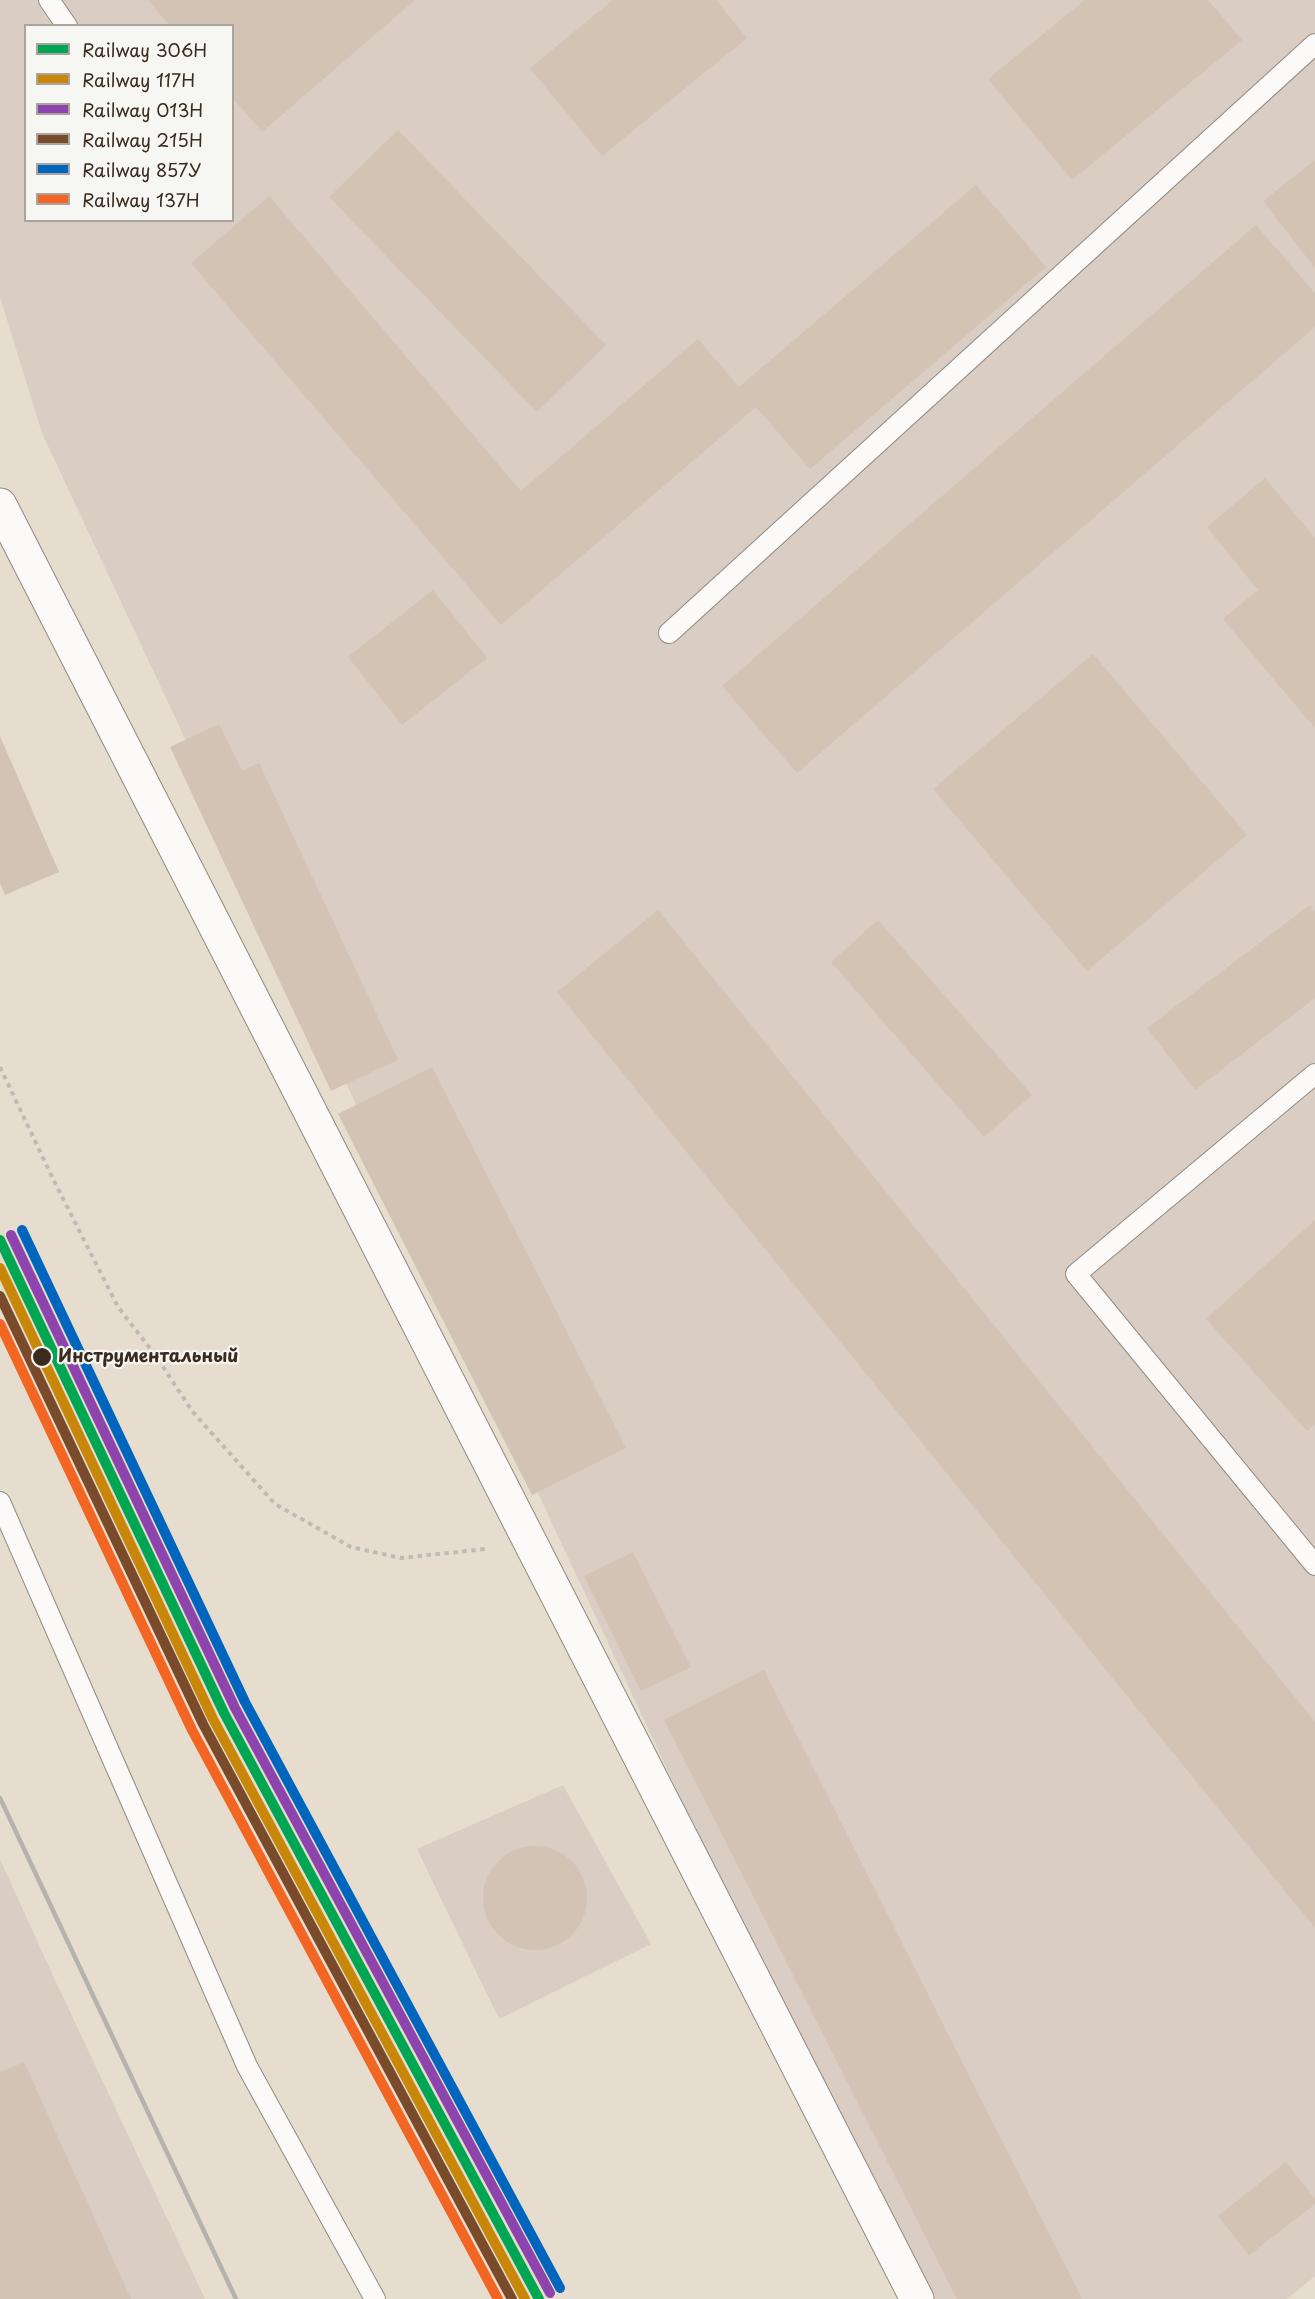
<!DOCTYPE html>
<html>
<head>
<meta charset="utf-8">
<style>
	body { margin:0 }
	#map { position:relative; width:1315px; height:2299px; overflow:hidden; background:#e6ddce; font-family:"Playpen Sans",sans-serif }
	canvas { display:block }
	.legend { position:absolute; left:24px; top:24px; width:210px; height:198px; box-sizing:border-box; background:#f6f6f2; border:2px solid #aba49d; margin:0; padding:8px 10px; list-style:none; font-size:18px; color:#3b2a1e }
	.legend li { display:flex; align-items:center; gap:12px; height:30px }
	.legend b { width:30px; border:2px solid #aba49d }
</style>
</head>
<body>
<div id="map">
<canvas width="1315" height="2299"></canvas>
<ul class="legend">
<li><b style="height:8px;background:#00a651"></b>Railway 306Н</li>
<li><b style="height:8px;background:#c88708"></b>Railway 117Н</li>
<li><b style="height:8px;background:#8e44ad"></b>Railway 013Н</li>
<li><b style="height:8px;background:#7a4b2a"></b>Railway 215Н</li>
<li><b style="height:8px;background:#0065bd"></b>Railway 857У</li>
<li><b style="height:8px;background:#f26522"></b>Railway 137Н</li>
</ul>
</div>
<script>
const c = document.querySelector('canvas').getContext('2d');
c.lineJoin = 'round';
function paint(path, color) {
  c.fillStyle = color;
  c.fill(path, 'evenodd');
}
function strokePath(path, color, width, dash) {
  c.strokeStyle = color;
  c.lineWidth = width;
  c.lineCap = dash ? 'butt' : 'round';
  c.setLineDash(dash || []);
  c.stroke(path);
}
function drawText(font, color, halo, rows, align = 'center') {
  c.font = font + ' "Playpen Sans",sans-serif';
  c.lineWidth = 4.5;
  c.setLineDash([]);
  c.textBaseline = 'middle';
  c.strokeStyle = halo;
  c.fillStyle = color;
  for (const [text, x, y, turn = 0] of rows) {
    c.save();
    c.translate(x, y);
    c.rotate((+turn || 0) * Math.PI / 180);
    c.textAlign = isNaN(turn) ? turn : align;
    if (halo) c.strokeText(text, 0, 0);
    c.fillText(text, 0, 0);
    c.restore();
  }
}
const industrial = new Path2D(`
	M0,0H1315V2276L1287,2299H915L42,433L0,297ZM26,26H232V220H26Z
	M563,1785L651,1944L499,2019L417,1849Z
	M0,1859L49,1967L205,2299H0Z`);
const building = new Path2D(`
	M148,0H415L262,132L232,97V26H170Z
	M613,0H716L747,38L602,156L530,68Z
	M1085,0H1208L1242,40L1072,180L988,79Z
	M398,130L606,345L537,412L329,197Z
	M1315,160V268L1263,201Z
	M976,185L1046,267L810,469L756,407L501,625L191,263L269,196L521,491L698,339L739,387Z
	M1256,225L1315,293V327L797,773L722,686Z
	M1265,478L1315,538V728L1223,619L1258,590L1207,527Z
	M433,590L487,658L402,725L348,657Z
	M1093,654L1247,835L1087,971L933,789Z
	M219,724L242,771L259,763L398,1060L331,1091L170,747Z
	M0,736L59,872L5,895L0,883Z
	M1310,905L1315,912V998L1195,1090L1147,1028Z
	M658,910L1315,1722V1928L557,992Z
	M878,920L1032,1095L984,1137L831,962Z
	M432,1067L626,1448L532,1495L338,1114Z
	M1315,1220V1424L1307,1431L1206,1319Z
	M633,1552L691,1667L641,1691L584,1576Z
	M764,1670L1082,2299H957L664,1720Z
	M483 1898a52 52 0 1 1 104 0a52 52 0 1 1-104 0Z
	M24,2062L131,2299H0V2072Z
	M1286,2162L1315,2199V2204L1249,2255L1218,2216Z`);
const path = new Path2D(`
	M0,1067L53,1179L118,1307L156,1356L192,1411L275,1504L351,1547L401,1558L485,1549`);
const service = new Path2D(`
	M49,0L67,26
	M669,633L1315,44
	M1315,1074L1076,1274L1315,1565
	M0,1502L247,2066L375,2299`);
const tertiary = new Path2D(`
	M0,505L917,2299`);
const rail = new Path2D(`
	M0,1798L236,2299`);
const rail1 = new Path2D(`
	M0,1240L224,1713L539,2299`);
const rail2 = new Path2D(`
	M0,1268L213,1719L525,2299`);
const rail3 = new Path2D(`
	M11,1235L235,1708L550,2293`);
const rail4 = new Path2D(`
	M0,1296L203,1724L512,2299`);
const rail5 = new Path2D(`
	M22,1230L245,1702L560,2288`);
const rail6 = new Path2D(`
	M0,1324L192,1730L498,2299`);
const markers = [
	[42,1357,10,"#3b2a1e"]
];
const stopNames = [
	["Инструментальный",58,1357]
];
paint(industrial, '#d9cdc4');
paint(building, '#d2c3b5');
strokePath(service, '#918a80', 22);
strokePath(tertiary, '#918a80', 35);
strokePath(path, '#bebbb7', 4, [4.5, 4.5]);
strokePath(service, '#fbfaf8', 20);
strokePath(tertiary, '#fbfaf8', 33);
strokePath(rail, '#b6b2af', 4.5);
strokePath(rail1, '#00a651', 10);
strokePath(rail2, '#c88708', 10);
strokePath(rail3, '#8e44ad', 10);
strokePath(rail4, '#7a4b2a', 10);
strokePath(rail5, '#0065bd', 10);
strokePath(rail6, '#f26522', 10);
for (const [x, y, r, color] of markers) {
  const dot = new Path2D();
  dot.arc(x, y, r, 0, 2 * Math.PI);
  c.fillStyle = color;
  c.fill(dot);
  strokePath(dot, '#f6f6f2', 2);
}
drawText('bold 18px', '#3b2a1e', '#f6f6f2', stopNames, 'left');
</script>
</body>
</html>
